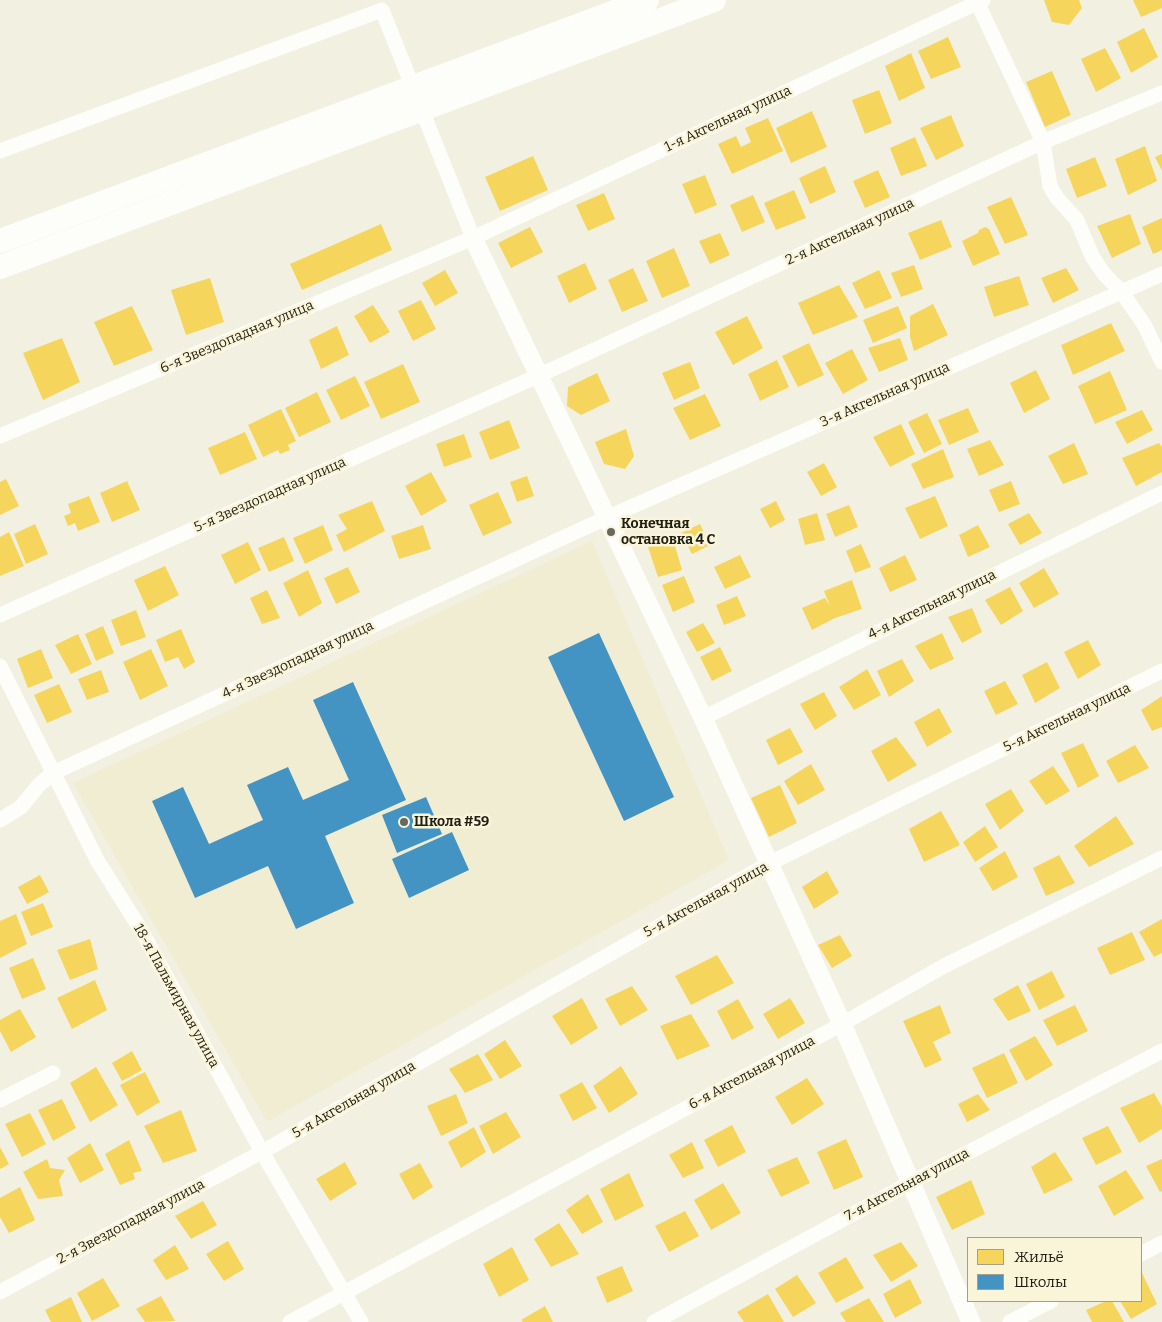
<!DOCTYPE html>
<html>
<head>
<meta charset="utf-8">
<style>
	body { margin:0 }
	#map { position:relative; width:1162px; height:1322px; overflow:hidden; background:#f2f0e1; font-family:Bitter,serif }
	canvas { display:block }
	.legend { position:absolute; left:967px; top:1237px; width:175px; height:65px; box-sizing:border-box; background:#faf5d9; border:1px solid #a39f8b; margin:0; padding:6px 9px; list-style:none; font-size:15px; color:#201f15 }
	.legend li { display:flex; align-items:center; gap:10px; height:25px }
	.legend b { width:25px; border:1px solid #a39f8b }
</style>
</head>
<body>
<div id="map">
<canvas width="1162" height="1322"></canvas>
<ul class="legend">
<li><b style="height:14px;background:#f6d55c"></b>Жильё</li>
<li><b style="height:14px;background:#4393c3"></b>Школы</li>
</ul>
</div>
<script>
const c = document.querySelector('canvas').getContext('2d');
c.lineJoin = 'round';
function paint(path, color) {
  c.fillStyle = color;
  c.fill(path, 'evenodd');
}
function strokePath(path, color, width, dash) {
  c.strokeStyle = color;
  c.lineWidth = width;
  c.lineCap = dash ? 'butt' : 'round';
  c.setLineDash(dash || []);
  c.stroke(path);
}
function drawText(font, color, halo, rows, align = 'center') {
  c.font = font + ' Bitter,serif';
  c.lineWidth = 5;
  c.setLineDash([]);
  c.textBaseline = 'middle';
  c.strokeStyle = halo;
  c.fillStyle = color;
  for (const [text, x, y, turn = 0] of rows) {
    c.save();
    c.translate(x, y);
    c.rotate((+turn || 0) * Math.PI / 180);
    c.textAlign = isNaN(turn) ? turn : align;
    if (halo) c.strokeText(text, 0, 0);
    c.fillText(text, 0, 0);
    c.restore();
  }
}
const built = new Path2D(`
	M592,541L729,860L267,1122L73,783Z`);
const homes = new Path2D(`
	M1044,0H1079L1082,8L1069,25L1052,22Z
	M1133,0H1162V8L1141,17Z
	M1144,28L1158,57L1131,73L1117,42Z
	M948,37L961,67L931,79L918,51Z
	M1105,48L1121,78L1096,92L1081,59Z
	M911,53L925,88L899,101L885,66Z
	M1052,71L1071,115L1045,127L1026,82Z
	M879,90L892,123L865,134L852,100Z
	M812,111L827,147L791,163L776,128Z
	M951,115L964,146L936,160L920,128Z
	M768,118L783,151L732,174L718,144L736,136L741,147L751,142L745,128Z
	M915,137L927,166L901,176L890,148Z
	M1145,146L1157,181L1128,195L1115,159Z
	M1162,154V171L1155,157Z
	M533,156L548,190L500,211L485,177Z
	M1095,157L1107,186L1077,198L1066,169Z
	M825,166L836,192L810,204L799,178Z
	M878,170L890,197L865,208L853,181Z
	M705,175L717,205L695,214L682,184Z
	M794,190L806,218L776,230L764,203Z
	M604,193L615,219L588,231L576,205Z
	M753,195L765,222L742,232L730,205Z
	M1011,197L1028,235L1005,244L987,207Z
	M1130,214L1141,244L1112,258L1097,226Z
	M1162,218V250L1153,254L1142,227Z
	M941,220L952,247L920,260L908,233Z
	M381,224L392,250L302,290L290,264Z
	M530,227L543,252L511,268L498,243Z
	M985,227L989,229L1000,254L973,266L962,241L978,233L979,230Z
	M720,233L730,255L710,264L699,241Z
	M674,248L690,286L662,298L646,261Z
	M585,263L597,289L569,303L557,276Z
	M914,265L923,289L901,297L891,273Z
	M633,268L648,301L622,312L608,280Z
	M1066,268L1079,290L1053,303L1041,278Z
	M445,270L458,293L435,306L422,283Z
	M879,270L892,298L865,309L852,283Z
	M1019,276L1029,305L994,317L984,287Z
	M210,278L224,322L186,335L171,290Z
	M839,285L858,317L813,335L798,303Z
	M421,300L436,329L413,341L398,311Z
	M933,304L948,335L914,351L910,337V316Z
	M373,305L390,332L370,343L354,316Z
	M132,306L153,350L114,366L94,322Z
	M898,306L907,328L873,343L863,320Z
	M747,316L763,348L733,365L715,332Z
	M1111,323L1125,351L1073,375L1061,345Z
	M337,326L349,355L321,369L309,340Z
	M62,338L80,382L43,400L23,353Z
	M900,338L908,360L879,372L868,348Z
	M809,343L824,375L798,387L782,356Z
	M852,349L868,380L843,394L825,363Z
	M777,360L789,387L760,401L748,374Z
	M690,362L700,388L674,400L662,373Z
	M403,364L420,402L381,419L364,382Z
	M1036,370L1050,399L1024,413L1010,383Z
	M1110,371L1127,410L1095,424L1078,386Z
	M597,373L610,401L581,415L567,406L568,387Z
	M355,376L370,406L341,420L326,390Z
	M317,392L331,422L299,437L285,408Z
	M705,394L721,426L690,440L673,408Z
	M968,408L979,432L949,445L938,420Z
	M281,409L296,441L288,445L290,450L280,454L278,450L263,457L248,425Z
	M1142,410L1153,430L1127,444L1115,422Z
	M927,413L942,444L924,453L908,422Z
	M509,420L520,448L490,460L479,432Z
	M901,424L915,454L890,467L873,437Z
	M626,429L634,456L625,469L604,464L595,442Z
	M245,432L257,459L220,475L208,448Z
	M464,434L472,457L444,467L436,444Z
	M990,440L1004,465L979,476L967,449Z
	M1074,443L1088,474L1063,484L1048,456Z
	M1159,443L1162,447V472L1136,486L1122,458Z
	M943,449L954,477L923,489L911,464Z
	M824,463L837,487L821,496L807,472Z
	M431,472L447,501L421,516L405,486Z
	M527,476L534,496L517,502L510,482Z
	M6,479L19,506L0,515V482Z
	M127,481L140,510L112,522L100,493Z
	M1011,481L1020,504L999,512L989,490Z
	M498,492L512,523L483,536L469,505Z
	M89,496L100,522L78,531L75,523L68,526L64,516L71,513L68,504Z
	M935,496L948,526L920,539L905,508Z
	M372,501L385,531L344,552L336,535L347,529L338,515Z
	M776,501L785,520L770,528L760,509Z
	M849,505L858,527L835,537L826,514Z
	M817,513L825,540L805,545L798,519Z
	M1029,513L1042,533L1020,545L1008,524Z
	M35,524L48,554L26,564L14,534Z
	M700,524L710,545L692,554L681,533Z
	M323,525L333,550L305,564L293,538Z
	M423,525L431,549L399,559L391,536Z
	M978,525L990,547L968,557L959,535Z
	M9,532L24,566L0,576V537Z
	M284,537L294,561L269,572L258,548Z
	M673,539L682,570L658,577L648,547Z
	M248,542L261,570L235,584L221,555Z
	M861,544L871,567L855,573L846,551Z
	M740,555L751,577L725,589L714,567Z
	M905,555L917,580L890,592L879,568Z
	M165,566L179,595L148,611L134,580Z
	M348,567L360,592L336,604L324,578Z
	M1044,568L1059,594L1034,608L1019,583Z
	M308,570L322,603L299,617L283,583Z
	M684,576L695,602L673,612L662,585Z
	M852,580L862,609L835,618L812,630L802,608L825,598L830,606L824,591Z
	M1010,587L1023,611L1001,625L985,600Z
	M267,590L280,618L262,624L250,598Z
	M737,596L746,616L724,625L716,605Z
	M972,608L982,632L962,643L948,617Z
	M136,610L146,637L121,646L111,620Z
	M703,623L715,643L697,652L686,632Z
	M103,626L114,653L96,661L85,634Z
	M181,629L195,662L184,669L178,657L165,662L156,640Z
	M942,633L954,659L930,670L915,646Z
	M78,634L92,664L71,674L55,645Z
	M1088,640L1101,665L1078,679L1064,652Z
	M720,647L732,671L712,681L700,657Z
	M41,649L53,678L28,688L17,659Z
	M151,649L168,686L140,700L123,662Z
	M902,659L914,681L889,697L877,671Z
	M1047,662L1060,688L1035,703L1022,675Z
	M867,669L881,695L854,710L839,687Z
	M101,670L109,692L87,700L78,679Z
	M1005,681L1018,704L996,715L984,691Z
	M59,684L72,712L47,723L34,695Z
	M824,692L837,716L815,730L800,704Z
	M1162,696V727L1152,731L1141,710Z
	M939,708L952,732L927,747L914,722Z
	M790,728L803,752L778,765L766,740Z
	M896,737L917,765L888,782L871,751Z
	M1083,743L1099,776L1078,788L1061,753Z
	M1135,745L1149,768L1118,783L1106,761Z
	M811,764L825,790L798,805L784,781Z
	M1053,766L1070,791L1046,805L1029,781Z
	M780,785L797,823L769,837L751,798Z
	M1011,789L1024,811L1000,830L985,804Z
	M941,811L960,845L924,862L909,829Z
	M1116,816L1134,844L1089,867L1074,846Z
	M985,826L998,847L975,862L963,842Z
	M1005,851L1018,877L993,891L979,868Z
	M1059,855L1075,883L1046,896L1033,868Z
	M827,871L839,893L814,909L802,887Z
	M40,875L49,892L27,904L18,887Z
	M43,903L53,927L31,936L21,912Z
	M16,914L27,944L0,958V921Z
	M1162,919V953L1154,957L1139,932Z
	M1132,932L1145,960L1110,975L1097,948Z
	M840,935L852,956L832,968L818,945Z
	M90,939L98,969L70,980L57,950Z
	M717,955L734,983L691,1005L675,976Z
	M33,958L46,989L22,999L9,968Z
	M1052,971L1065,997L1039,1010L1026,984Z
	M95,980L107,1010L72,1029L57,998Z
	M1018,985L1031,1011L1008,1021L993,999Z
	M632,986L648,1010L620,1026L605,999Z
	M582,998L598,1028L571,1045L552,1016Z
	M790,998L805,1023L778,1039L763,1014Z
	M738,999L754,1028L732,1040L717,1011Z
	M940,1005L951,1033L933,1042L942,1060L925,1068L903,1021Z
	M1075,1005L1088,1031L1057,1046L1043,1020Z
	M20,1009L36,1037L11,1052L0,1031V1020Z
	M691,1014L710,1046L677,1060L660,1026Z
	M1035,1036L1053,1065L1026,1081L1009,1050Z
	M505,1040L522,1066L500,1079L484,1054Z
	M132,1051L142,1070L122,1081L112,1063Z
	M1004,1053L1018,1083L987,1098L972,1068Z
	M478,1054L493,1080L465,1093L449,1069Z
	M621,1066L638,1094L609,1113L593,1086Z
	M96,1067L118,1105L90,1122L70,1083Z
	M145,1072L160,1102L137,1116L120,1085Z
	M807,1078L824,1104L792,1125L775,1097Z
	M582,1082L597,1108L573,1121L559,1095Z
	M1154,1093L1162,1107V1129L1139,1143L1120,1108Z
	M456,1094L468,1123L441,1136L427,1106Z
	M978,1094L990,1110L967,1122L958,1104Z
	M62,1099L76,1128L53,1141L38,1110Z
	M181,1110L197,1151L163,1163L144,1126Z
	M506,1112L521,1137L493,1154L479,1126Z
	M30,1113L46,1144L22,1157L5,1124Z
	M732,1125L746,1152L718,1167L704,1140Z
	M1108,1126L1122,1152L1096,1165L1082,1138Z
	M474,1127L486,1152L461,1168L448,1142Z
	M846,1139L863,1177L834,1190L817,1152Z
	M129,1140L142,1171L133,1173L135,1179L120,1185L105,1154Z
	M692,1142L704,1168L683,1178L669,1155Z
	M90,1143L104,1170L80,1183L67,1158Z
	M0,1147L9,1164L0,1169Z
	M1055,1152L1073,1180L1044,1194L1031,1167Z
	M797,1157L810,1183L781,1197L767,1170Z
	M47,1159L50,1168L65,1170L59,1180L63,1196L38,1199L23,1172Z
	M1162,1159V1191L1160,1192L1146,1166Z
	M345,1162L357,1184L330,1201L316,1179Z
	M420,1163L433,1187L413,1200L399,1174Z
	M1126,1170L1144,1198L1114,1216L1098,1186Z
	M629,1173L644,1206L615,1221L600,1189Z
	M971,1180L985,1214L952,1230L936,1197Z
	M723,1183L741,1213L711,1230L694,1200Z
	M20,1187L35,1220L9,1233L0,1217V1198Z
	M588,1194L603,1222L582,1234L566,1210Z
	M203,1201L217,1225L191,1239L175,1216Z
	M685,1211L699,1236L669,1252L655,1226Z
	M559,1223L579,1254L551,1267L534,1239Z
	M228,1241L244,1269L224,1281L206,1254Z
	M901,1242L918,1266L891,1282L873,1255Z
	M175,1245L189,1269L166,1280L153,1260Z
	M512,1247L529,1280L499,1297L483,1264Z
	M846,1257L864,1288L836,1303L818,1273Z
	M622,1266L633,1291L607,1303L596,1277Z
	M1141,1271L1157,1304L1131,1319L1120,1301H1141Z
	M797,1275L816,1303L793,1317L775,1289Z
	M103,1278L120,1306L92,1321L77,1293Z
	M910,1279L922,1303L895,1318L883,1294Z
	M768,1294L784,1322H744L737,1312Z
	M161,1296L175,1321L145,1322L136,1309Z
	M71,1297L82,1322H51L45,1310Z
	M869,1298L884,1322H846L840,1313Z
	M1106,1301H1112L1124,1322H1092L1086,1310Z
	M545,1306L553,1322H523L521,1320Z`);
const schools = new Path2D(`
	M599,633L674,797L624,821L548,657Z
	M353,682L406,800L325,836L354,903L296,929L268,866L195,898L152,801L183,787L209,844L263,820L247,785L288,767L303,800L349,780L313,700Z
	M426,797L442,834L397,853L382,815Z
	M452,832L469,870L409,898L392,859Z`);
const minor = new Path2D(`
	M977,2L1043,142L1050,186L1057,198L1077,220L1092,256L1104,274L1121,291L1145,326L1162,362
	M0,151L382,10L473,238
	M0,436L473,238L983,0
	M0,615L540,375L1043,142L1162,93
	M0,666L97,860L141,930L262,1152L361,1322
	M703,718L1162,493
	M0,820L21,807L39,785L53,773L608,517L1162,274
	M0,1100L53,1073
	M1141,1254L1162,1243
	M0,1292L262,1152L768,864L1162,671
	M290,1322L842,1024L944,966L1162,858
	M654,1322L910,1183L1162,1051
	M1010,1322L1051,1301`);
const tertiary = new Path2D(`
	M473,238L703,718L842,1024L971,1322`);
const primary = new Path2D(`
	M0,241L647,0
	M0,267L714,0`);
const markers = [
	[611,532,5,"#6a685c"],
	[404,822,5,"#6a685c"]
];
const streetNames = [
	["1-я Акгельная улица",728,119,-25],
	["2-я Акгельная улица",850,232,-25],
	["6-я Звездопадная улица",237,337,-23],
	["3-я Акгельная улица",885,395,-24],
	["5-я Звездопадная улица",270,495,-24],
	["4-я Акгельная улица",932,605,-26],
	["4-я Звездопадная улица",298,660,-25],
	["5-я Акгельная улица",1067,718,-26],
	["5-я Акгельная улица",706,900,-29],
	["18-я Пальмирная улица",176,996,61],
	["6-я Акгельная улица",752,1073,-28],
	["5-я Акгельная улица",354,1100,-30],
	["7-я Акгельная улица",907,1185,-28],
	["2-я Звездопадная улица",131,1222,-28]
];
const poiNames = [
	["Конечная",621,524],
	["остановка 4 С",621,540],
	["Школа #59",414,822]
];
paint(built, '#f1edd3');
paint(homes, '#f6d55c');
paint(schools, '#4393c3');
strokePath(minor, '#fdfdfa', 15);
strokePath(tertiary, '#fdfdfa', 19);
strokePath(primary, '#fdfdfa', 24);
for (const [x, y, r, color] of markers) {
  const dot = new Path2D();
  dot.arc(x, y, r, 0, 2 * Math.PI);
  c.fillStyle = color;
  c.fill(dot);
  strokePath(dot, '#faf5d9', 2);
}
drawText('14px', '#201f15', '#faf5d9', streetNames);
drawText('bold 14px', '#201f15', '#faf5d9', poiNames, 'left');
</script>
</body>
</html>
